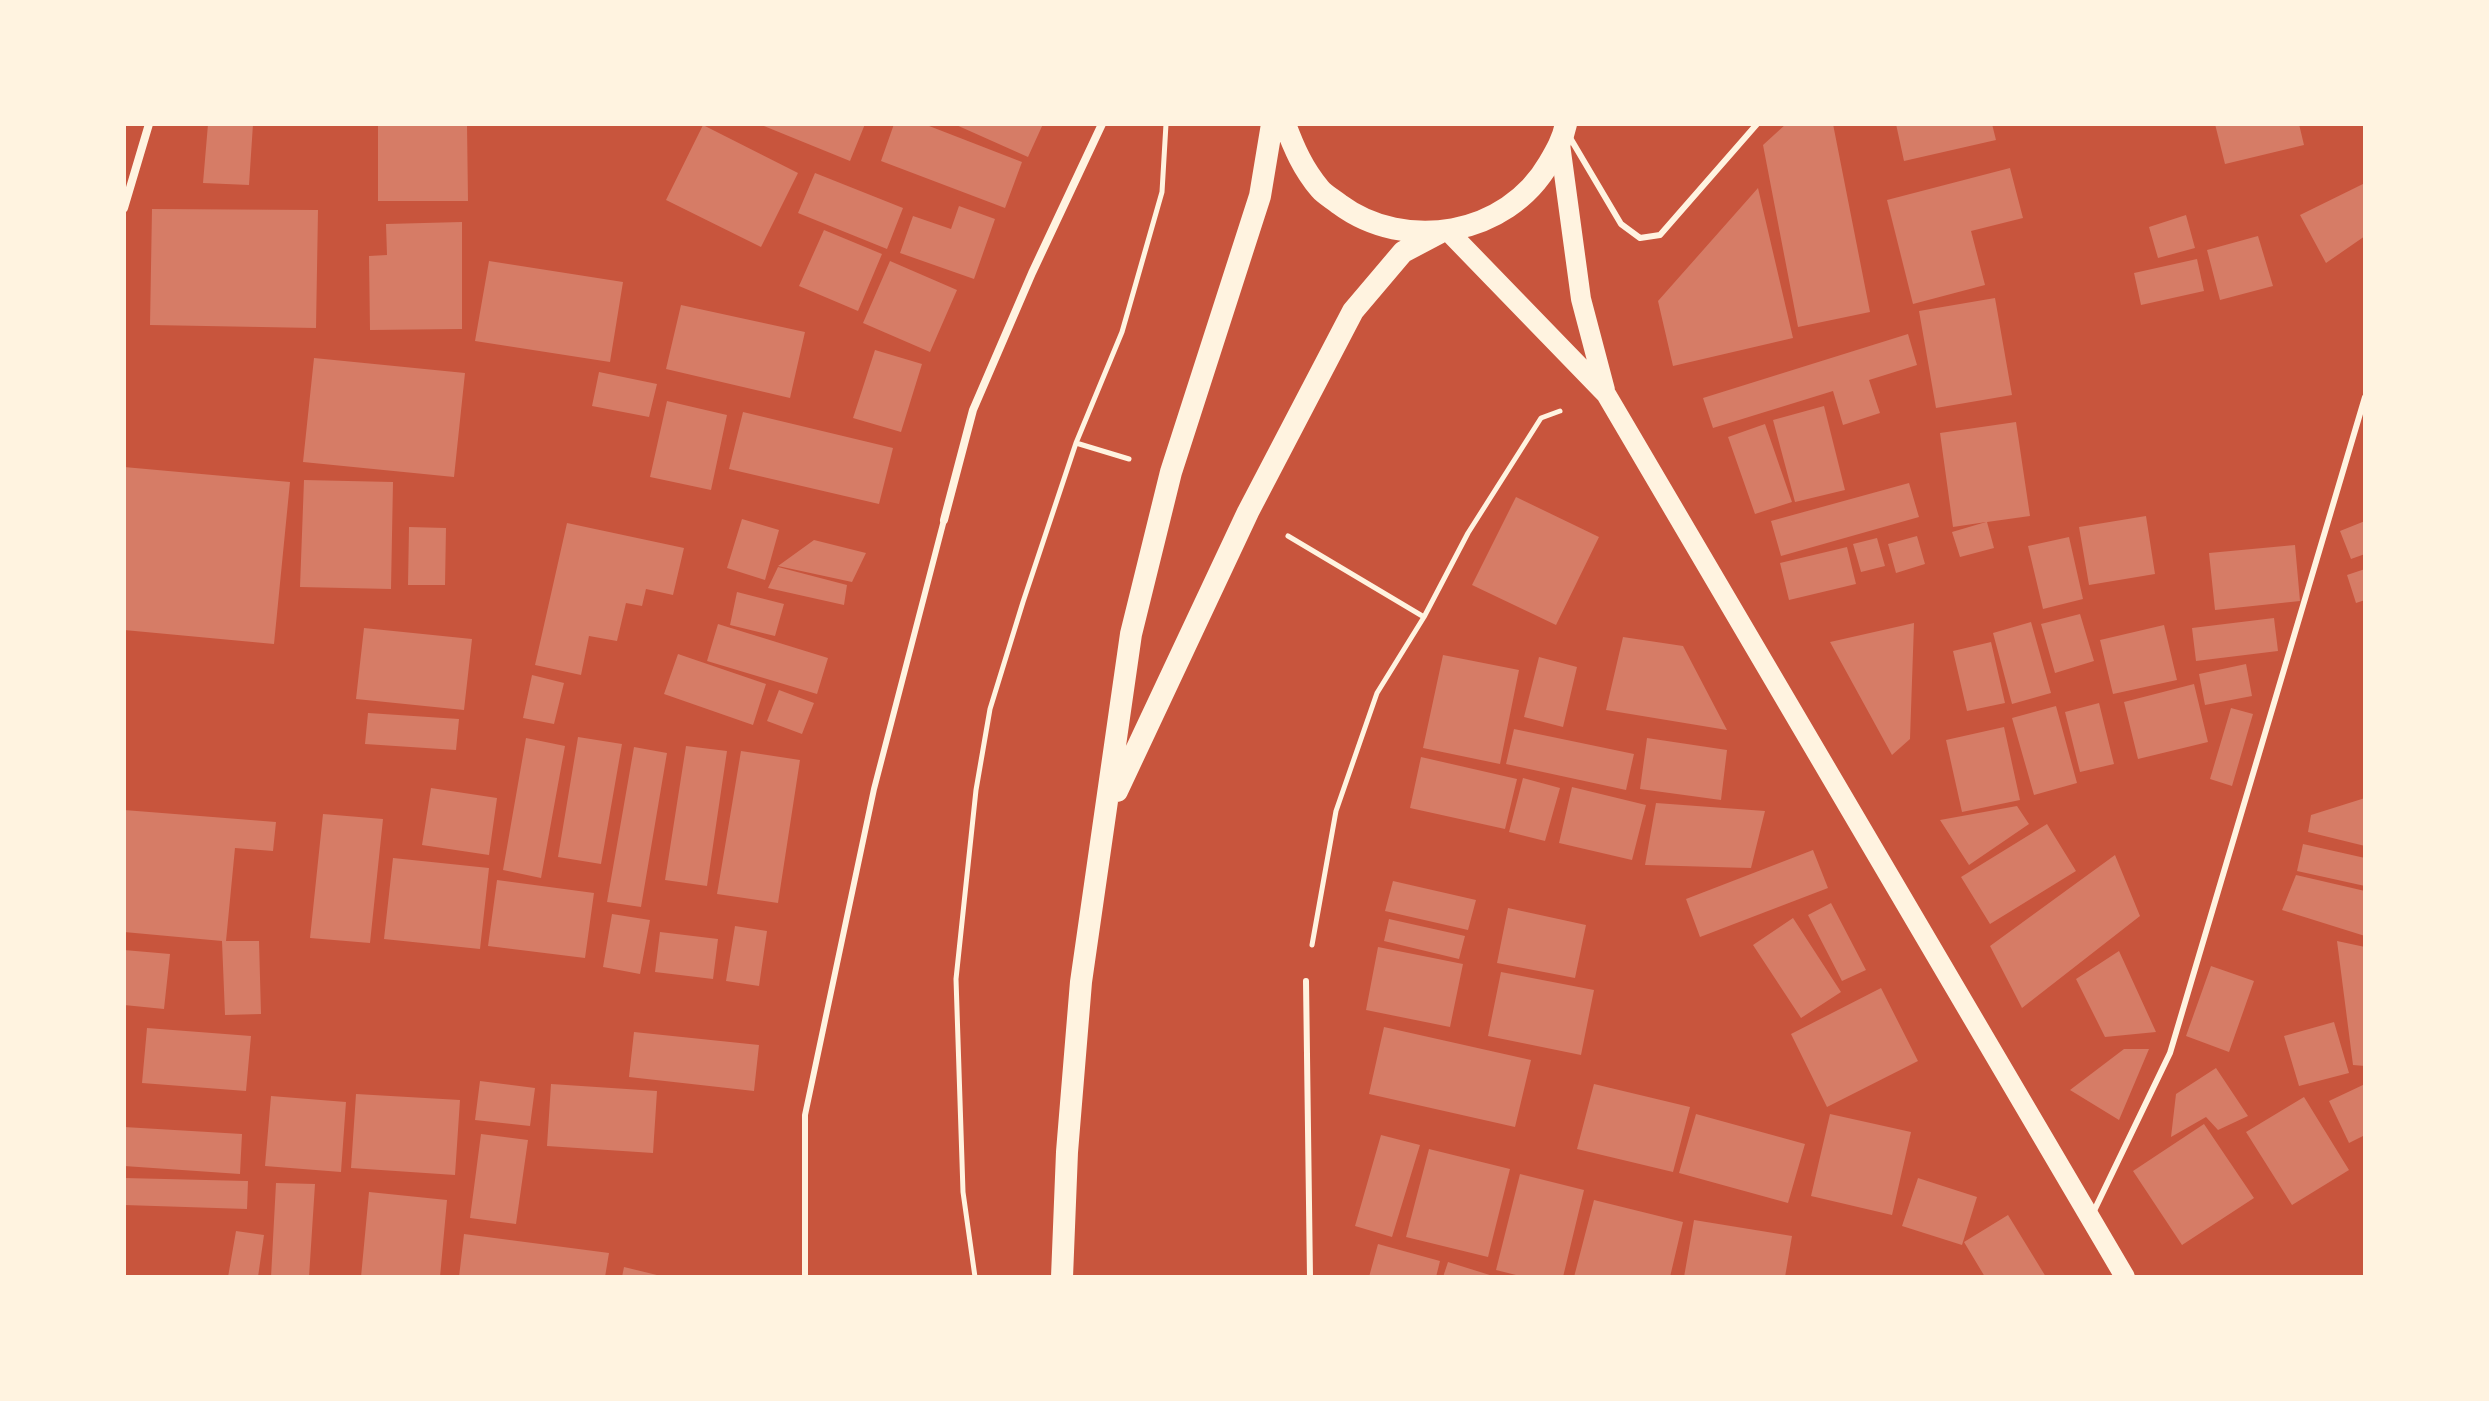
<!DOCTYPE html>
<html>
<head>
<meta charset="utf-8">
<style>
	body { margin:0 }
	#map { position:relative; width:2489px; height:1401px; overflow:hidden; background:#c8553d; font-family:Jost,sans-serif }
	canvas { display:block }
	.frame { position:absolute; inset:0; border:126px solid #fff3e0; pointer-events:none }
</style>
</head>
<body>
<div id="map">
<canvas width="2489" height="1401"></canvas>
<div class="frame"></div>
</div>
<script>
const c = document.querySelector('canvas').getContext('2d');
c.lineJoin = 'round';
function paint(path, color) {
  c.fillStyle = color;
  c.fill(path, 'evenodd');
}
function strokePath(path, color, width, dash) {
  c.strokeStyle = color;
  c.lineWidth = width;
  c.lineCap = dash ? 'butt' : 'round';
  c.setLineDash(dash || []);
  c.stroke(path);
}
const building = new Path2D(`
	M208,124H253L249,185L203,183Z
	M378,124H467L468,201H378Z
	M759,124H865L850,161Z
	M894,124H924L1022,162L1005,208L881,161Z
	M954,124H1043L1028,157Z
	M1786,124H1833L1870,312L1798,327L1763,145Z
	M1896,124H1992L1996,140L1904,161Z
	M2215,124H2299L2304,145L2225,164Z
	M703,125L798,173L761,247L666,200Z
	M2010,168L2023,218L1971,231L1985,285L1913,304L1887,200Z
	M815,173L903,208L887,249L798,213Z
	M2365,183V236L2326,263L2300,215Z
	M1758,188L1793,338L1673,366L1658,301Z
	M959,206L995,219L974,279L900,253L913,216L951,229Z
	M152,209L318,210L316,328L150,325Z
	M2186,215L2195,248L2158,258L2149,227Z
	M462,222V329L370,330L369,256L387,255L386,224Z
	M824,230L882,254L858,311L799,286Z
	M2258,236L2273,286L2220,300L2207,250Z
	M2197,259L2204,291L2141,305L2134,273Z
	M489,261L623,282L610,362L475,341Z
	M890,261L957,290L930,352L863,323Z
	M1995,298L2012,395L1936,408L1919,311Z
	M681,305L805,332L790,398L666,369Z
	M1908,334L1917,365L1869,380L1880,413L1843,425L1833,391L1713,428L1703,398Z
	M875,350L922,364L901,432L853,418Z
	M314,358L465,373L454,477L303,462Z
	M599,372L657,384L649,417L592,406Z
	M667,401L727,415L711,490L650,477Z
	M1824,406L1845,490L1795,502L1773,420Z
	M743,412L893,448L879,504L729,469Z
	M2016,422L2030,516L1987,522L1994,548L1960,557L1952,532L1986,522L1953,527L1940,433Z
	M1765,424L1792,502L1755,514L1728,437Z
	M124,467L290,482L274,644L124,630Z
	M304,480L393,482L391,589L300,587Z
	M1909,483L1919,517L1781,556L1771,521Z
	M1516,497L1599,537L1556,625L1472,585Z
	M2146,516L2155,574L2089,585L2079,527Z
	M742,519L779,530L765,580L727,568Z
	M2365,521V554L2351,559L2340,531Z
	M567,523L684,548L673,595L646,589L642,606L626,603L617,641L589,636L581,675L535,665Z
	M409,527L446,528L445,585H408Z
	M1917,536L1925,564L1896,573L1888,544Z
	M2069,537L2083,599L2043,609L2028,546Z
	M1877,538L1885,566L1861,572L1853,544Z
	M814,540L866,553L852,582L778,566Z
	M2295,545L2300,601L2215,610L2209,553Z
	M1847,547L1856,584L1789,600L1780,563Z
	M778,567L847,585L844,605L768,588Z
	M2365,569V600L2356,603L2347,575Z
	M737,592L784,604L775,636L730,625Z
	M2080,614L2094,661L2055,673L2041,624Z
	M2274,618L2278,651L2196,661L2192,628Z
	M2031,622L2051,693L2012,704L1993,633Z
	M1914,623L1910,739L1892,755L1830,642Z
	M718,624L828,658L817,694L707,661Z
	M2164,625L2177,680L2113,694L2100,640Z
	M364,628L472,639L464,710L356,699Z
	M1623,637L1683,646L1727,730L1606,710Z
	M1991,642L2005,703L1967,711L1953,651Z
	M678,654L766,684L753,725L664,694Z
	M1443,655L1519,670L1500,764L1423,748Z
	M1539,657L1577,667L1563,727L1524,717Z
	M2246,664L2252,696L2205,705L2199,674Z
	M532,675L564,683L554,724L523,718Z
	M2194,684L2208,742L2138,759L2124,702Z
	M779,690L814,703L802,734L767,721Z
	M2099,703L2114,764L2080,772L2065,712Z
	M2056,706L2077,783L2034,795L2012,718Z
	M2231,708L2253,714L2232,786L2210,779Z
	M368,713L459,719L456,750L365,744Z
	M2004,727L2020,800L1962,812L1946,740Z
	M1514,729L1634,754L1626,790L1506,764Z
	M578,737L622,744L601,864L558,857Z
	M526,738L565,746L541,878L503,870Z
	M1647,738L1727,750L1721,800L1640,789Z
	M686,746L727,751L707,886L665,880Z
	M634,747L667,753L641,907L607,902Z
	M741,751L800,760L778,903L717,894Z
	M1421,757L1517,779L1505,829L1410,808Z
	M1523,778L1560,788L1545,841L1509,832Z
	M1572,787L1646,805L1632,860L1559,843Z
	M431,788L497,798L489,855L422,845Z
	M2365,798V846L2308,832L2311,815Z
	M1656,803L1765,811L1751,868L1645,865Z
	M2017,806L2029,824L1969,865L1940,820Z
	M124,810L276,822L273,851L235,848L226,941H259L261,1014L225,1015L222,941L124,932Z
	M323,814L383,819L370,943L310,938Z
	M2047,824L2076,871L1990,924L1961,877Z
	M2303,844L2365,858V886L2297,871Z
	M1813,850L1828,888L1700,937L1686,899Z
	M2115,855L2140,916L2022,1008L1990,946Z
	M393,858L489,868L480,949L384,939Z
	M2296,875L2365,891V936L2282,910Z
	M497,880L594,893L585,958L488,946Z
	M1393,881L1476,900L1468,930L1385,911Z
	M1831,903L1866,970L1842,981L1808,915Z
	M1508,908L1586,925L1575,978L1497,963Z
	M612,914L650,920L640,974L603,967Z
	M1793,918L1841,992L1801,1018L1753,945Z
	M1389,919L1465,936L1459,959L1384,941Z
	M735,926L767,931L759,986L726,981Z
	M660,932L718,939L713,979L655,972Z
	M2337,941L2365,947V1066L2353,1065Z
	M1378,947L1463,964L1450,1027L1366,1010Z
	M124,950L170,954L164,1009L124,1005Z
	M2119,951L2156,1032L2105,1037L2076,979Z
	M2211,966L2254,981L2229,1052L2186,1036Z
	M1501,972L1594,990L1581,1055L1488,1036Z
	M1881,988L1918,1061L1827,1107L1791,1034Z
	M2334,1022L2349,1073L2299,1086L2284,1036Z
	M1384,1027L1531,1060L1515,1127L1369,1094Z
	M147,1028L251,1036L246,1091L142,1083Z
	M634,1032L759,1045L754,1091L629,1077Z
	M2124,1049H2149L2119,1120L2070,1090Z
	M2216,1068L2248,1116L2218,1130L2206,1117L2171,1137L2176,1094Z
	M480,1081L535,1088L530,1126L475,1120Z
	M551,1084L657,1091L653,1153L547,1146Z
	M1594,1084L1690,1107L1673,1172L1577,1149Z
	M2365,1084V1135L2349,1143L2329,1101Z
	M356,1094L460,1100L455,1175L351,1168Z
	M271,1096L346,1102L341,1172L265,1166Z
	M2304,1097L2349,1170L2292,1205L2246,1132Z
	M1696,1114L1805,1144L1788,1203L1679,1173Z
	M1830,1114L1911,1132L1892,1215L1811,1196Z
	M2204,1124L2254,1198L2182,1245L2133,1171Z
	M124,1127L242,1134L240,1174L124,1166Z
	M481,1134L528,1140L516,1224L470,1218Z
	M1381,1135L1420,1145L1392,1237L1355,1226Z
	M1429,1149L1510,1169L1488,1257L1406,1237Z
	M1520,1174L1584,1190L1563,1277H1524L1496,1270Z
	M124,1178L248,1181L247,1209L124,1205Z
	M1918,1178L1977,1197L1962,1245L1902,1226Z
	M276,1183L315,1184L309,1277H271Z
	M369,1192L447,1200L440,1277H361Z
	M1594,1200L1683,1222L1670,1277H1574Z
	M2008,1215L2046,1277H1985L1964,1242Z
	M1694,1220L1792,1236L1785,1277H1684Z
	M236,1231L264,1235L258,1277H228Z
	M464,1234L609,1253L605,1277H459Z
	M1378,1244L1440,1261L1436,1277H1369Z
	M1448,1262L1493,1276V1277H1443Z
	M624,1267L661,1276V1277H622Z`);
const path = new Path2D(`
	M1076,443L1129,459
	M1288,536L1424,617
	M1312,945L1336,811L1377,693L1424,617L1468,533L1541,418L1560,411
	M975,1277L963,1192L956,979L976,790L990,709L1023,602L1076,443L1122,332L1162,192L1166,124`);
const service = new Path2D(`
	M1569,136L1621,224L1640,238L1660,235L1757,124
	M1306,981L1310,1277
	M2092,1215L2170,1053L2365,397
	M805,1277V1115L874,789L944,520`);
const minor = new Path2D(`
	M124,208L149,124
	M944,520L973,410L1032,273L1102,124`);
const primary = new Path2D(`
	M1560,144L1581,299L1605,390
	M1448,231L1606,394L2125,1277`);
const trunk = new Path2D(`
	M1285,124C1294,148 1303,169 1320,189C1325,195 1333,199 1339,204C1405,253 1507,236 1549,163C1556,151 1563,139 1566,124
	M1117,791L1248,512L1353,311L1403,252L1439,233
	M1062,1277L1067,1152L1081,982L1131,634L1171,472L1260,196L1272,124`);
paint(building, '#d67c66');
strokePath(path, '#fff3e0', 5);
strokePath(service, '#fff3e0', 6);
strokePath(minor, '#fff3e0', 8);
strokePath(primary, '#fff3e0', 20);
strokePath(trunk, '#fff3e0', 22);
</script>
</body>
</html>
